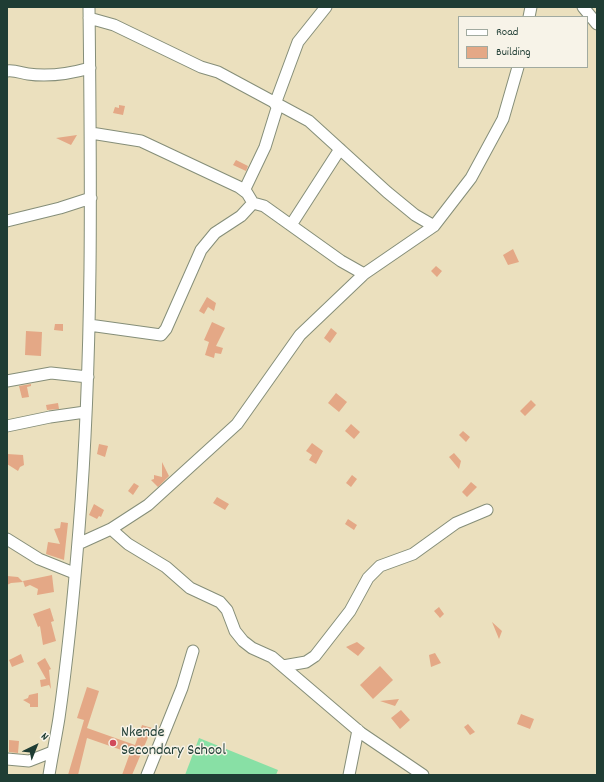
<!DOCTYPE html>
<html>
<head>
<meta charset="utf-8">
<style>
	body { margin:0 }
	#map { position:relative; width:604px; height:782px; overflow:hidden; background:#ebe0be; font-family:Dekko,sans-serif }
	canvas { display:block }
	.frame { position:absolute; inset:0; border:8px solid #1f3d34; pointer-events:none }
	.legend { position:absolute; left:458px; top:16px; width:130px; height:52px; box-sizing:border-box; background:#f7f3e8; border:1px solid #a1aaa0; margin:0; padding:5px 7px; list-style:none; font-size:12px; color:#1f3d34 }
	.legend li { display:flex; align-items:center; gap:8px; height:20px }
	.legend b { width:20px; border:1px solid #a1aaa0 }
	.north { position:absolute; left:16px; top:726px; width:40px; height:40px; -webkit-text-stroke:3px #f7f3e8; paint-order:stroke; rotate:43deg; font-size:11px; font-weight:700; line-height:16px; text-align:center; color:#1f3d34 }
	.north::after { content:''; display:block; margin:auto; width:14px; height:18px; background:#1f3d34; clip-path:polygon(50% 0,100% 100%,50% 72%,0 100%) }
</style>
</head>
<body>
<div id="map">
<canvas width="604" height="782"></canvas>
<div class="frame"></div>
<ul class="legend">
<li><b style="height:5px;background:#fff"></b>Road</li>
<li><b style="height:11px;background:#e4a886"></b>Building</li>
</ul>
<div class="north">N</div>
</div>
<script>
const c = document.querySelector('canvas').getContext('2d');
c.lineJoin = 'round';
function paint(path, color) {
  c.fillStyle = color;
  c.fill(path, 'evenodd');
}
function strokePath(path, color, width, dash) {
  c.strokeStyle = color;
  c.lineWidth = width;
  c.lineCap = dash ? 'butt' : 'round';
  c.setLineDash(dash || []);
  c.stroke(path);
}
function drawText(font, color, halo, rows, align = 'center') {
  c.font = font + ' Dekko,sans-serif';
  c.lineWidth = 3;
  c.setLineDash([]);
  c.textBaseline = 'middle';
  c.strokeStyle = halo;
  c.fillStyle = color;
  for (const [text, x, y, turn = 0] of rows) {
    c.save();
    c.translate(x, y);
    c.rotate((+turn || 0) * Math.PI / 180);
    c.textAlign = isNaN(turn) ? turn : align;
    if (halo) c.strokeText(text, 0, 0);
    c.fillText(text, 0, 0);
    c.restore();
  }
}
const green = new Path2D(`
	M199,738L278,770L276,775H185Z`);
const building = new Path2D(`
	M119,105L125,106L123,115L113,113L115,107L119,108Z
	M77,135L71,145L56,138Z
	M236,160L248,166L246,171L233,165Z
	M513,249L519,262L508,265L503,255Z
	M436,266L442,271L437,277L431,271Z
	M207,297L216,303L214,311L208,307L204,314L199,311Z
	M212,322L225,328L216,346L223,348L221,354L215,353L214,358L205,355L209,342L204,340Z
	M55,324H63V331L54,330Z
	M331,328L337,333L330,343L324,338Z
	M26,331L42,332L41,356L25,355Z
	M31,384V386L27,387L29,397L22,398L19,386Z
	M336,393L347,402L339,412L328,403Z
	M531,400L536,405L525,416L520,411Z
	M58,403L59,409L47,410L46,405Z
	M351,424L360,432L354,439L345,431Z
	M463,431L470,437L466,442L459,435Z
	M312,443L323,451L316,464L309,460L312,455L306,451Z
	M99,444L108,446L105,457L97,454Z
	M454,453L461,461L459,469L449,457Z
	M7,454L23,455L24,465L20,467L18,471L7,464Z
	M162,462L169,476L158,487L151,480L154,479V475L162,477Z
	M352,475L357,479L351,487L346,483Z
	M471,482L477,487L467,497L462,492Z
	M134,483L139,486L133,495L128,491Z
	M217,497L229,504L225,510L213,503Z
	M94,504L104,510L101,517L99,516L97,519L89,515Z
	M348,519L357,525L354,530L345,524Z
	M61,522L68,523L64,560L46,554L48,542L60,544L54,529L60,528Z
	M52,575L54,592L37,595L38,589L30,585L25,587L23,581Z
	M7,576L18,577L23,582L11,583L7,585Z
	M439,607L444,614L440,618L434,611Z
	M50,608L54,621L51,622L56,641L43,645L40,626L38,627L33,614Z
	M492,622L502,631L499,639Z
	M357,642L365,648L358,656L346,647Z
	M435,653L441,663L431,667L429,655Z
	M21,654L24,662L12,667L9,660Z
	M45,658L51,669L49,670L51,689L49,685L41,687L40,680L46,679L37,663Z
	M380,666L393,680L373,699L360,685Z
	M87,687L99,691L87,728L135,745L142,725L152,728L132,775H122L130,753L87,738L78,775H68L84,720L77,718Z
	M38,693V707H30V704L23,700L28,698L29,695Z
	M399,699L395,706L380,701Z
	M401,710L410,720L400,729L391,718Z
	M521,714L534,719L530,729L517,724Z
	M468,724L475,732L470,735L464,727Z
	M9,740L19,741L18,753L9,752Z`);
const minor = new Path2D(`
	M583,7L597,24
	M529,17L531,7
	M89,18L114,25L201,67L218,72L309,121L387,192L415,215L434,226
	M7,71C15,70 21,73 28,74C49,77 69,74 90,68
	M275,104L298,42L326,7
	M91,133L141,141L239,187L247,193L253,203
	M244,191L265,147L278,105
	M7,221L60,208L91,198
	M291,225L340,149
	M89,325L161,335L166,329L201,250L215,233L241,216L253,203L264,206L341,261L364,274
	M7,381L51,373L88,377
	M7,426L50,417L85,412
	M111,529L128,544L166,567L190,588L220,602L227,610L235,631L243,641L252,648L272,657L361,733L423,775
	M7,539L39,559L74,573
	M78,544L111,529L148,505L237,424L300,335L364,274L434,226L471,178L503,119L518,67
	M283,666L306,662L315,656L350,611L368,578L380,566L413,554L456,523L487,510
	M7,759L29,761L52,752
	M49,775C52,756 56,737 59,718C68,655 74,592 79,529C93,355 91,181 89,7
	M147,775L182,688L193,651
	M349,775L358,730`);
const markers = [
	[113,743,4,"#d1495b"]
];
const poiNames = [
	["Nkende",121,734],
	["Secondary School",121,752]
];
paint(green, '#88e0a5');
paint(building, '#e4a886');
strokePath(minor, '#858e79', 13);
strokePath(minor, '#fff', 11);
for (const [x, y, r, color] of markers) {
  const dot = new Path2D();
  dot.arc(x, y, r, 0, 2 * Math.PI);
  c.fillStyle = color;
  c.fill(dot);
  strokePath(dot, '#f7f3e8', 1.5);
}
drawText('16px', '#1f3d34', '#f7f3e8', poiNames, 'left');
</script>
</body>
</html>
